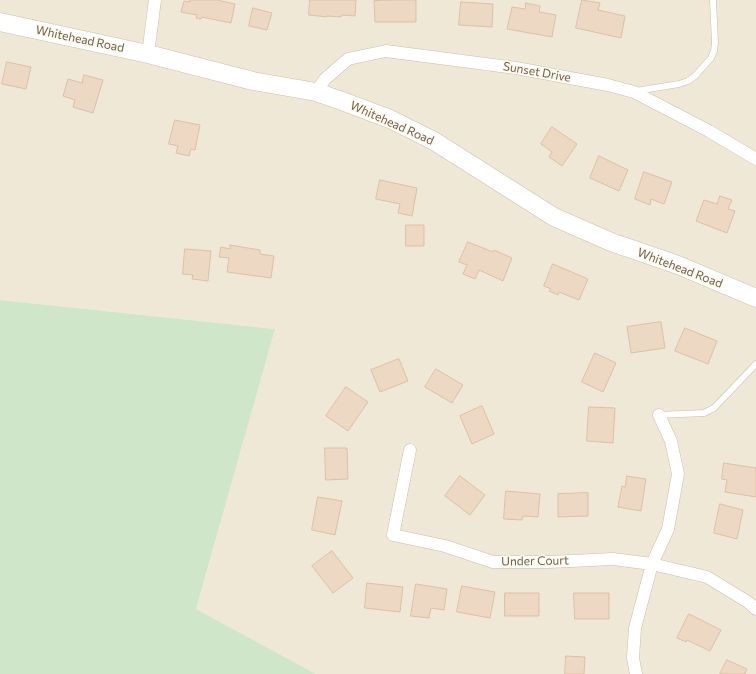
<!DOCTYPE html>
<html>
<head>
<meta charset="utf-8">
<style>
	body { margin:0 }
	canvas { display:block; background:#faf5e8 }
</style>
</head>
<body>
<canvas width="756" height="674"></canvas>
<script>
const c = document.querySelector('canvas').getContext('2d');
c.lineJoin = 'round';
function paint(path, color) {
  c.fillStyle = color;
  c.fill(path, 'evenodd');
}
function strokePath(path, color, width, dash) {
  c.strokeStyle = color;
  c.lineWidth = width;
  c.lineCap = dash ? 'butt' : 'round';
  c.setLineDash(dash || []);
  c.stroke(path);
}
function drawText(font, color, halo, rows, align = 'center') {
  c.font = font + ' Commissioner,sans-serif';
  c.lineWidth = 3;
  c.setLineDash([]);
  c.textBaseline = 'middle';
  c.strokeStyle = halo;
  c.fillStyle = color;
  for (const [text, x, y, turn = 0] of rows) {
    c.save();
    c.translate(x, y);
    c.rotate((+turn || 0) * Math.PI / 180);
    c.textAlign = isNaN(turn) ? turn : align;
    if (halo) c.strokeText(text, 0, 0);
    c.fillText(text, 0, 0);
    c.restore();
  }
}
const residential = new Path2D(`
	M0,0H756V674H316L196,609L275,329L0,300Z`);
const green = new Path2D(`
	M0,300L275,329L196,609L316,674H0Z`);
const building = new Path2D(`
	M190,0H217L235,4L231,23L202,17L201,19L196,18L197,15L181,12L184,1L189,2Z
	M310,0H356L355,16L342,15L341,17L327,16V17L309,15Z
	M392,0H416V22H375L374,1Z
	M582,0L600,3L598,10L625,16L621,38L576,28Z
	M461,2L493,4L492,27L459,25Z
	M526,3L540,6L539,12L556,15L552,37L507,29L512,7L525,9Z
	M253,8L272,13L267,30L249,26Z
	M7,62L31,67L26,89L2,84Z
	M84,75L103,80L93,113L73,107L75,100L63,96L68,79L82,83Z
	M175,120L200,125L195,150L191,149L189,156L176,153L178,146L169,144Z
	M552,127L577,144L562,166L549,157L552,152L541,144Z
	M599,156L628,170L619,191L590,178Z
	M644,172L672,182L664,204L651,199L650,205L635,199Z
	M380,180L417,188L412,216L398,213L400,204L376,199Z
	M720,196L732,200L728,209L735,211L727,233L696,221L704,200L717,204Z
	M406,225H424V246H406Z
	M468,242L493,252L494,250L512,258L503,281L479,270L475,279L463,274L467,265L459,262Z
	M230,245L260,250V254L274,256L271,278L227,272L229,258L219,257L221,247L230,249Z
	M185,249L211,251L208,281L192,279L193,275L183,274Z
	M553,264L588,279L579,300L559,292L558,295L549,291L551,289L544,286Z
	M661,322L665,348L631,353L627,327Z
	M685,328L717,341L708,364L675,351Z
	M595,353L616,363L603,392L582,382Z
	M399,359L408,381L380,392L371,370Z
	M436,369L463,385L452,403L425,387Z
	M346,387L368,402L348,431L326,416Z
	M482,406L494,434L472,444L460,416Z
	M589,407L615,408L613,443L587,441Z
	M325,448H347L348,479L326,480Z
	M724,463L756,468V497L725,492L727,480L722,479Z
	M460,476L485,495L470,515L445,496Z
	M627,476L646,479L641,511L618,507L622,486L625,487Z
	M506,491L540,494L538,517L523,516L522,520L504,519Z
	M588,493V516L558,517V494Z
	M318,497L342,501L335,535L312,530Z
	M720,504L743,510L737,539L714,533Z
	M332,551L353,578L333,593L312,566Z
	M367,583L403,587L400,612L365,608Z
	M416,584L447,589L444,610L431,608L429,618L411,616Z
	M462,586L495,592L490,618L457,612Z
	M505,593H539V616H505Z
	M574,593H609V619H575Z
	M689,614L721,630L710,651L687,640L686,642L677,638Z
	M566,656L585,657L584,674H565Z
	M727,660L747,669L745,674H720Z`);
const lane = new Path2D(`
	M636,91L679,84L688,81L695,76L711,58L714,51L715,43L713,0
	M659,415L704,413L714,408L756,364`);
const street = new Path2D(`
	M148,54L155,0
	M316,92L325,79L348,59L386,51L516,68L608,85L634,92L709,131L756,159
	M410,450L393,535L445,546L493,562H549L613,559L652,564L707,577L748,602L756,609
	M636,674L633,658L635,628L652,564L668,529L678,474L671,441L659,415`);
const secondary = new Path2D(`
	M0,22L148,54L253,81L316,92L342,101L390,119L434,141L554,217L611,242L678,265L756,298`);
const streetNames = [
	["Whitehead Road",80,39,12],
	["Sunset Drive",537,72,10],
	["Whitehead Road",392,123,24],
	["Whitehead Road",680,268,21],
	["Under Court",535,561,-1]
];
paint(residential, '#f0e8d7');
paint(green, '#d0e6c8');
paint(building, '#ecd8c3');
strokePath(building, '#dcc1a5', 1);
strokePath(lane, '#cabeaf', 7);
strokePath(street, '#cabeaf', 13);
strokePath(secondary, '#ccbfad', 19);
strokePath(lane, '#fff', 6);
strokePath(street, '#fff', 12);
strokePath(secondary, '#fff', 18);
drawText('12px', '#705f4f', '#fdf9ed', streetNames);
</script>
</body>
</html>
